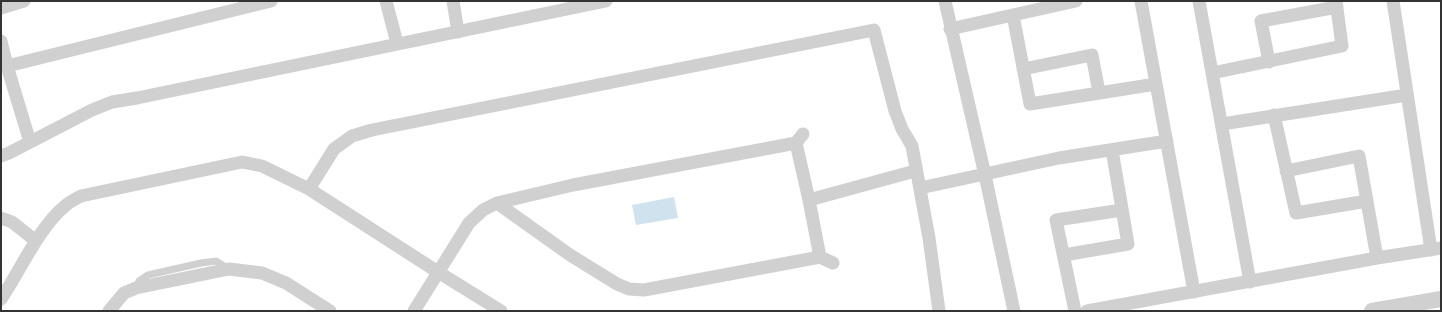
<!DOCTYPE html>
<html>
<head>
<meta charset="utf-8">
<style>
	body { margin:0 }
	#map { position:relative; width:1442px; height:312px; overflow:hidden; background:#fff; font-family:Arial,sans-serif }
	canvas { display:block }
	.frame { position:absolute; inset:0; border:2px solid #333; pointer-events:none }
</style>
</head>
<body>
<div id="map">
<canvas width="1442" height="312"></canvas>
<div class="frame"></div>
</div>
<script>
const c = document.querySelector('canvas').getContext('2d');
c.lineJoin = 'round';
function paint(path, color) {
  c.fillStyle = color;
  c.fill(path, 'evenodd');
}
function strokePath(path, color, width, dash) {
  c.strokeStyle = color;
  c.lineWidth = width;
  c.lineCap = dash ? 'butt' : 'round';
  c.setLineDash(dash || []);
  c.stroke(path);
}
const water = new Path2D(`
	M674,197L678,218L636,225L632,205Z`);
const service = new Path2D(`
	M136,288L139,281L148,275L201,263L216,261L229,269`);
const minor = new Path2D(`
	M386,1L397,43
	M453,1L458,32
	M945,1L985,175L1014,311
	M1141,1L1194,292
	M1199,1L1250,282
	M1393,1L1431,250
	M1,8L24,1
	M1013,15L1030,104L1156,84
	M950,29L1076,1
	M1,41L7,66L30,142
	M1269,62L1261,21L1337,7
	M7,66L271,1
	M1023,69L1092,55L1099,92
	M1212,73L1342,46L1336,1
	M1274,115L1296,213L1367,201
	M1222,124L1407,95
	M796,143L809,200L820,257
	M1,156L9,153L92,110L112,102L137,98L606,1
	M1286,171L1359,156L1377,258
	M920,188L1059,158L1167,141
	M309,189L334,149L352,136L372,130L874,30L895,111L902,129L912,146L929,238L939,311
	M809,200L915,171
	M497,203L570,255L617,284L629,289L644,290L820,257L833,263
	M1,218L12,222L36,241
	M1064,255L1128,244L1112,150
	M1,299C20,271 39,227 65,206C69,202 75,199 81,196L242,162L262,166L309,189L438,272L501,311
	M109,311L124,293L136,288L229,269L262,273L286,283L330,311
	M414,311L469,223L483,210L497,203L573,185L796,143L803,134
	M1075,311L1056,220L1122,210
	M1087,311L1377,258L1441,248`);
const tertiary = new Path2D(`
	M1372,311L1441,299`);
paint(water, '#cfe2ee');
strokePath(service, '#d0d0d0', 7);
strokePath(minor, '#d0d0d0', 13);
strokePath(tertiary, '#d0d0d0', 16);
</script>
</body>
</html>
